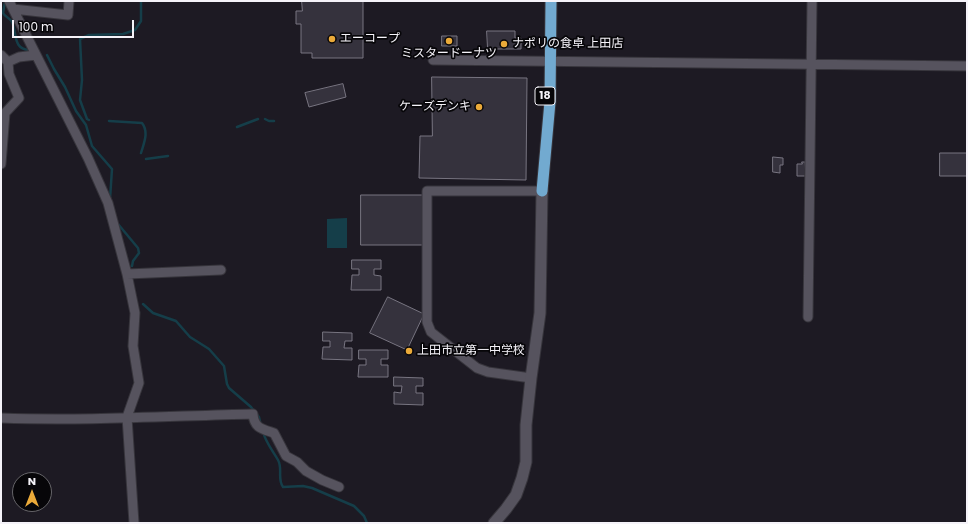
<!DOCTYPE html>
<html>
<head>
<meta charset="utf-8">
<style>
	body { margin:0 }
	#map { position:relative; width:968px; height:524px; overflow:hidden; background:#1d1a23; font-family:Poppins,sans-serif }
	canvas { display:block }
	.frame { position:absolute; inset:0; border:2px solid #f5f3f9; pointer-events:none }
	.north { position:absolute; left:12px; top:472px; width:40px; height:40px; box-sizing:border-box; background:#070609; border:1px solid #666569; border-radius:50%; rotate:0deg; font-size:11px; font-weight:700; line-height:16px; text-align:center; color:#f5f3f9 }
	.north::after { content:''; display:block; margin:auto; width:14px; height:18px; background:#ebaa39; clip-path:polygon(50% 0,100% 100%,50% 72%,0 100%) }
	.scale { position:absolute; left:12px; top:20px; width:122px; height:18px; box-sizing:border-box; border:2px solid #f5f3f9; border-top:0; padding-left:5px; font-size:12px; line-height:14px; white-space:nowrap; color:#f5f3f9; -webkit-text-stroke:3px #070609; paint-order:stroke }
</style>
</head>
<body>
<div id="map">
<canvas width="968" height="524"></canvas>
<div class="frame"></div>
<div class="north">N</div>
<div class="scale">100 m</div>
</div>
<script>
const c = document.querySelector('canvas').getContext('2d');
c.lineJoin = 'round';
function paint(path, color) {
  c.fillStyle = color;
  c.fill(path, 'evenodd');
}
function strokePath(path, color, width, dash) {
  c.strokeStyle = color;
  c.lineWidth = width;
  c.lineCap = dash ? 'butt' : 'round';
  c.setLineDash(dash || []);
  c.stroke(path);
}
function drawText(font, color, halo, rows, align = 'center') {
  c.font = font + ' Poppins,"Noto Sans JP",sans-serif';
  c.lineWidth = 3.5;
  c.setLineDash([]);
  c.textBaseline = 'middle';
  c.strokeStyle = halo;
  c.fillStyle = color;
  for (const [text, x, y, turn = 0] of rows) {
    c.save();
    c.translate(x, y);
    c.rotate((+turn || 0) * Math.PI / 180);
    c.textAlign = isNaN(turn) ? turn : align;
    if (halo) c.strokeText(text, 0, 0);
    c.fillText(text, 0, 0);
    c.restore();
  }
}
const water = new Path2D(`
	M347,218V248H327V219Z`);
const stream = new Path2D(`
	M5,2L3,13C5,17 10,18 12,22C17,34 13,49 29,50
	M47,55L54,69L65,87L76,111L86,125L92,146L112,169L110,199
	M265,119L269,121H274
	M89,120L87,119L80,100L82,80L80,39L89,35L123,34L135,30L141,21V1
	M109,121L142,123C149,132 144,143 141,153
	M237,127L258,119
	M146,159L168,156
	M118,224L138,248L139,253L133,261L132,266
	M143,304L153,313L176,321L190,337L209,349L224,366L227,384L229,388L251,407L259,417L261,426
	M263,432C266,443 273,451 278,460C283,469 277,479 283,487L303,486L312,488L354,506L364,516L367,523`);
const building = new Path2D(`
	M302,1H363V58H312V53H301V24H296V11H302Z
	M487,31H515V38H521V49H488Z
	M442,36H457V46H442Z
	M432,77L527,78L526,180L419,178L420,136H432Z
	M343,84L346,97L309,107L305,93Z
	M940,153H967V176H940Z
	M773,157L783,158V165H780V173L773,172Z
	M802,162H805L806,176H797V164H802Z
	M361,195H423V245H361Z
	M352,260H381V269H374V275L381,276V290H351L352,275H359V269H352Z
	M388,297L424,314L407,350L370,333Z
	M323,332L352,333V341H345L344,348H352V360L322,359L323,347H330V341H323Z
	M359,350H388V359H381V365H388V377H358L359,365H366V359H359Z
	M394,377L423,378V386H416V393H423V405L394,404V392L401,393L402,386H394Z`);
const minor = new Path2D(`
	M9,1L88,158L108,203L127,274L135,313L133,346L139,383L127,417L134,523
	M13,9L68,15L69,1
	M1,55L8,62L19,57L36,55
	M433,60L967,66
	M1,164L5,113L19,98L9,74L8,62
	M127,274L221,270
	M808,317L812,1
	M531,378L488,372L477,368L431,332L427,322V191H542
	M1,418C85,421 169,416 253,414C254,428 262,429 274,433L286,456L297,462L306,471L322,480L339,487`);
const tertiary = new Path2D(`
	M494,523L506,509L516,495L522,478L526,462V425L531,378L540,313L542,191`);
const trunk = new Path2D(`
	M542,191L550,102L551,1`);
const markers = [
	[332,39,4,"#ebaa39"],
	[449,41,4,"#ebaa39"],
	[504,44,4,"#ebaa39"],
	[479,107,4,"#ebaa39"],
	[409,351,4,"#ebaa39"]
];
const shields = [
	[545,96,20]
];
const shieldNames = [
	["18",545,96]
];
const poiNames = [
	["エーコープ",340,39],
	["ナポリの食卓 上田店",512,44],
	["ミスタードーナツ",449,54,"center"],
	["ケーズデンキ",471,107,"right"],
	["上田市立第一中学校",417,351]
];
paint(water, '#153e49');
strokePath(stream, '#153e49', 2.5);
paint(building, '#35323d');
strokePath(building, '#787581', 1);
strokePath(minor, '#37353c', 11);
strokePath(tertiary, '#37353c', 13);
strokePath(trunk, '#37353c', 13);
strokePath(minor, '#56535e', 9);
strokePath(tertiary, '#56535e', 11);
strokePath(trunk, '#72aad0', 11);
for (const [x, y, r, color] of markers) {
  const dot = new Path2D();
  dot.arc(x, y, r, 0, 2 * Math.PI);
  c.fillStyle = color;
  c.fill(dot);
  strokePath(dot, '#070609', 1.5);
}
for (const [x, y, w] of shields) {
  const box = new Path2D();
  box.roundRect(x - w / 2, y - 9, w, 18, 3);
  c.fillStyle = '#070609';
  c.fill(box);
  strokePath(box, '#f5f3f9', 1);
}
drawText('bold 11px', '#f5f3f9', null, shieldNames);
drawText('12px', '#f5f3f9', '#070609', poiNames, 'left');
</script>
</body>
</html>
